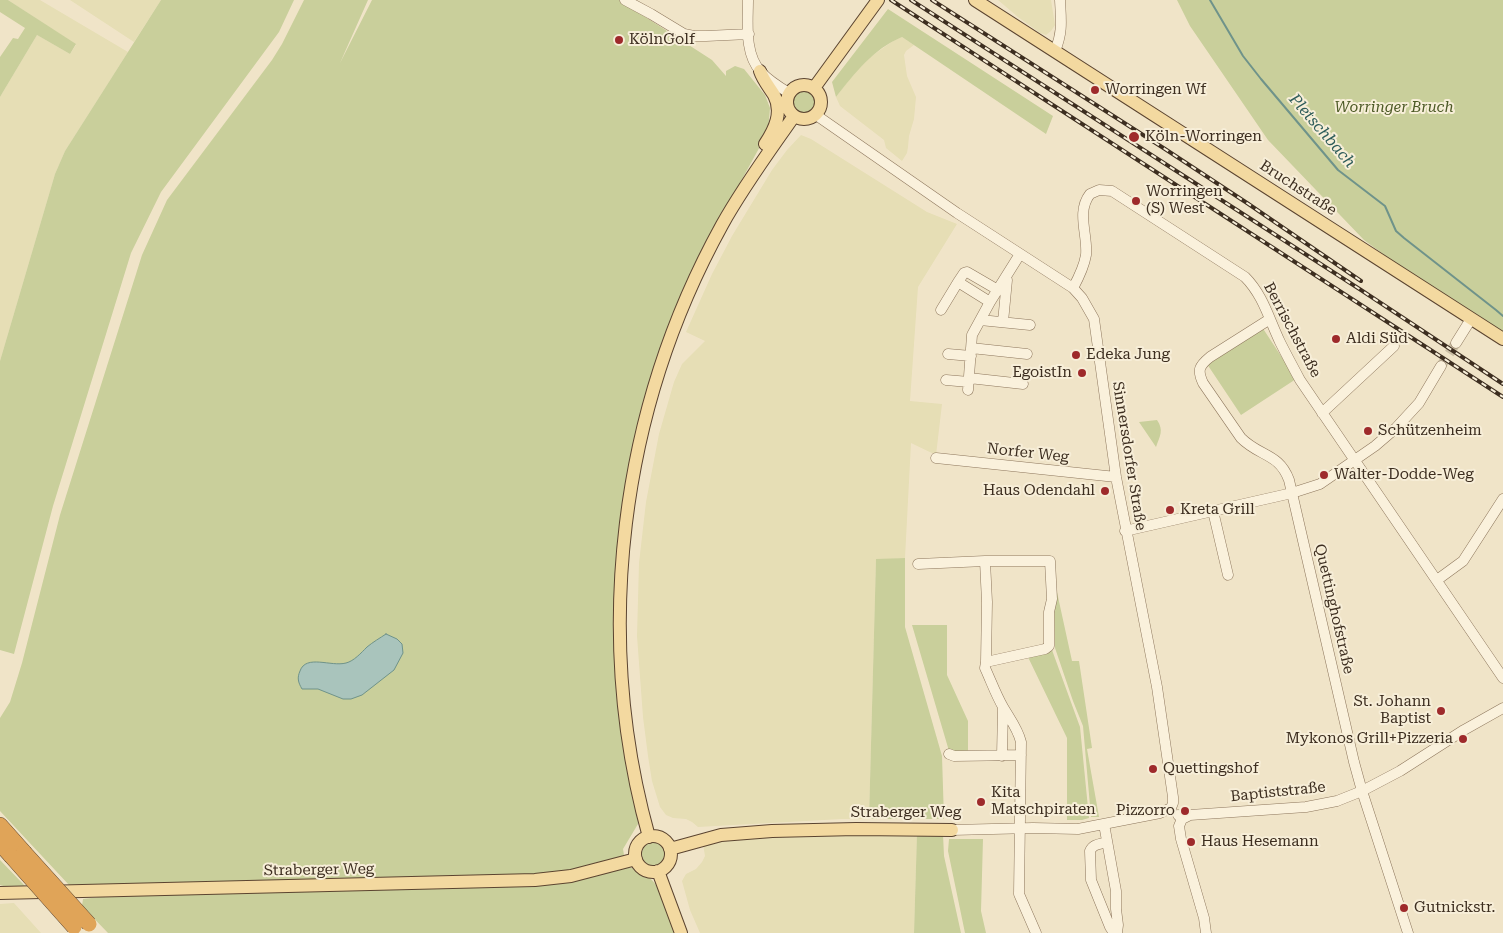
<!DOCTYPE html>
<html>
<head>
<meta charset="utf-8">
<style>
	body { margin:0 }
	canvas { display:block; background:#f0e4c8 }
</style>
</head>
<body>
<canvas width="1503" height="933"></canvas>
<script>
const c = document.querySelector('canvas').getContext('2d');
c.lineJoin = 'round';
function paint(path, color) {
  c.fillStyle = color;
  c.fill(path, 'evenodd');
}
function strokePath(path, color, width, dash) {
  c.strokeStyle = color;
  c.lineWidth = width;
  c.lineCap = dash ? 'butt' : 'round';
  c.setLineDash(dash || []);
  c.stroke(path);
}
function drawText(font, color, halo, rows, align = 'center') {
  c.font = font + ' "Roboto Serif",serif';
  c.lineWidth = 4;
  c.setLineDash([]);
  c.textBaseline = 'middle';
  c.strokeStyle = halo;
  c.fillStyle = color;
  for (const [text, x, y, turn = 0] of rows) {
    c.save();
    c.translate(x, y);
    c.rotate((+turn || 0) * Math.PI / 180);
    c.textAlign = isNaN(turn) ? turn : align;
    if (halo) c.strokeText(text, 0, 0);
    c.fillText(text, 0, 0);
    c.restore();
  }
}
const farmland = new Path2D(`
	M8,0H40L128,52L65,151L55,174L0,361V97L37,35L70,54L76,45Z
	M70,0H161L134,42Z
	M998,0H1051L1055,25L1051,31L1046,35L1040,33L1018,17Z
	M902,37L914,45L906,51L904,55L907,76L916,97L914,119L909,136L908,147L907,153L902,161L886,148L884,140L840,106L836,97L857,69L869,58L893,41Z
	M801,135L811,139L927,212L957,224L918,287L910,401L942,404L936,455L911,443L905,558L876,560L869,819H842L698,827L692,822L686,819L673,818L666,815L660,807L652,781L648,756L643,717L637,636L639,563L646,502L659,434L674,382L682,364L705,341L686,332L712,274L732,236L772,170L787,150Z
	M917,833L914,933H700L690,910L682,881L686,874L696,869L702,862L705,856L703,844L720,839L766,836Z
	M14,903L41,933H0V904Z`);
const green = new Path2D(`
	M0,0H8L76,44L70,54L37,35L0,97V57L13,38L18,39L25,28L0,12Z
	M161,0H294L279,32L161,192L131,253L53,506L14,654L0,650V361L55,174L65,151Z
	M304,0H368L340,63L372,0H619L712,60L726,76V71L735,66L744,69L765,95L770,108L768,132L703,250L668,334L617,570L638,813V824L623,849L626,867C659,870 666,906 676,933H108L82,906L83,899L100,897L97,885H69L0,811V718L10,702L22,663L60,515L142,255L167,200L272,60L282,44Z
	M1177,0H1503V332L1406,271L1364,240L1268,140L1190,26Z
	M888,9L1053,116L1046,134L902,37C873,49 855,73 836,97L832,82Z
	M791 103a13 13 0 1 1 26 0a13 13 0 1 1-26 0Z
	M1262,327L1296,379L1241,415L1207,364Z
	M1157,420C1164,430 1160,436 1156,447L1139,422Z
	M905,558V627L942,756L944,819H869L876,559Z
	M1054,583H1055L1072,661H1079L1092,748L1087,749L1099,817H1091L1083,726L1073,701L1055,648Z
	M912,625H947V675L968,721V751H949Z
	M1052,650L1080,727L1089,818L1082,820H1067V738L1027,655Z
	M917,833L943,834L944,856L961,933H914Z
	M949,839H983L981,911L986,933H965L948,851Z
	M642 854a12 12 0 1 1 24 0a12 12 0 1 1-24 0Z
	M0,860L25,886L7,887L0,885Z`);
const water = new Path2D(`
	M386,634L397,639L402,644L403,653L394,670L362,695L351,699H343L318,689H302C298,682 297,678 300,671C306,654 331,667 346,663C354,661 361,653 367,647C373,642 380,638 386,634Z`);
const stream = new Path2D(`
	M1210,0L1243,56L1261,79L1338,170L1385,206L1396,231L1404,238L1496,310L1503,316`);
const minorTunnel = new Path2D(`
	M1441,366L1456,343`);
const minor = new Path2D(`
	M625,0L651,14L684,34L694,36H706L749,34
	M748,0C748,23 744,54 761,72C769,81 779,87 789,93
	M1055,51C1063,32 1061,20 1060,0
	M816,115L957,213L1073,288L1082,298L1094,319L1116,477L1157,687L1173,797V803L1171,808
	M1073,288C1079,277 1084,267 1086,255C1088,235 1076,212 1090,194L1099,190L1112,191L1245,277C1263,295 1269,319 1280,342C1286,354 1293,367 1300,380L1503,678
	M990,302L958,282L964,273L967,272L998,290
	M941,310L958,282
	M1270,319L1210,357C1199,366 1197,370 1203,383L1241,438C1260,457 1279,453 1289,480L1354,762L1362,791L1408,933
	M980,320L1030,325
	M1003,322L1007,280L1006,279
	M1456,343L1471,319
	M971,348L1027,354
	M948,354L971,356
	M969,378L1023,384
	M946,380L969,382
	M968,390L972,335L990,302L1020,254
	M1322,413L1394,346
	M936,458L1116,477
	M1213,511L1228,575
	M1125,531L1292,493L1320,484L1375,446L1396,428L1419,403L1441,366
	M918,564L985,561
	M1437,580L1463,561L1503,499
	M986,662L1045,649L1049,646V612L1052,599L1050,561H985L987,602L986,662L985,668C991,681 996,695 1003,707C1010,719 1018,729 1021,742L1019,894L1036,933
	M949,754L954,756L1021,755
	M1002,756L1003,708
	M1178,815L1182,819L1179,826L1181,839L1204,918L1206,933
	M1182,819L1190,815L1306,807L1337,801L1362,791L1400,771L1464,730L1503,708
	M1104,824L1116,891V909L1118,925L1117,933
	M952,830L1033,828L1078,829L1160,813L1171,808
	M1107,842C1100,844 1093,844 1090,851L1091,880L1110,927L1114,933`);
const major = new Path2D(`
	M975,0L1503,339
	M760,71C763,80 769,87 774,95C783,112 775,129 765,144
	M787 102a17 17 0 1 1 34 0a17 17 0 1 1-34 0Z
	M814,88L878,0
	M635 854a18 18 0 1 1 36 0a18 18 0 1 1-36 0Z
	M649,837C592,633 620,410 722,225C743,187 769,152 794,116
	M670,849L721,835L772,831L856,829L952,830
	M658,871L681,933
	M0,893L535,880L571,876L636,859`);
const highway = new Path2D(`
	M0,825L24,852
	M0,844L11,856`);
const rail = new Path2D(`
	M891,0L1503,397
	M911,0L1361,290L1503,384
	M932,0L1165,149L1247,203L1361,281`);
const highwayBridge = new Path2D(`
	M24,852L89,924
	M11,856L74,927`);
const markers = [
	[619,40,5,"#9e2a2b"],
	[1095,90,5,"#9e2a2b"],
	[1134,137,6,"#9e2a2b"],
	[1136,201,5,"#9e2a2b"],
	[1336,339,5,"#9e2a2b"],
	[1076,355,5,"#9e2a2b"],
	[1082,373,5,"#9e2a2b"],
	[1368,431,5,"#9e2a2b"],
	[1324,475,5,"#9e2a2b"],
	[1105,491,5,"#9e2a2b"],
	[1170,510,5,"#9e2a2b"],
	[1441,711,5,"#9e2a2b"],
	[1463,739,5,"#9e2a2b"],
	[1153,769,5,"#9e2a2b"],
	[981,802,5,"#9e2a2b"],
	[1185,811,5,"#9e2a2b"],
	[1191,842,5,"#9e2a2b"],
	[1404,908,5,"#9e2a2b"]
];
const poiNames = [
	["KölnGolf",629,40],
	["Worringen Wf",1105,90],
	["Köln-Worringen",1145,137],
	["Worringen",1146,192],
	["(S) West",1146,209],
	["Aldi Süd",1346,339],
	["Edeka Jung",1086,355],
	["EgoistIn",1072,373,"right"],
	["Schützenheim",1378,431],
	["Walter-Dodde-Weg",1334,475],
	["Haus Odendahl",1095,491,"right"],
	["Kreta Grill",1180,510],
	["St. Johann",1431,702,"right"],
	["Baptist",1431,719,"right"],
	["Mykonos Grill+Pizzeria",1453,739,"right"],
	["Quettingshof",1163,769],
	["Kita",991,793],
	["Matschpiraten",991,810],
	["Pizzorro",1175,811,"right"],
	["Haus Hesemann",1201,842],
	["Gutnickstr.",1414,908]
];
const parkNames = [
	["Worringer Bruch",1394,108]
];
const streetNames = [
	["Bruchstraße",1298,188,33],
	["Berrischstraße",1292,330,62],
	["Norfer Weg",1028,453,6],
	["Sinnersdorfer Straße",1129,456,81],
	["Quettinghofstraße",1334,609,77],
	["Baptiststraße",1278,792,-6],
	["Straberger Weg",906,813],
	["Straberger Weg",319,870,-1]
];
const waterNames = [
	["Pletschbach",1322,131,49]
];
paint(farmland, '#e6deb5');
paint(green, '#c9cf9b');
paint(water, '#a9c4bc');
strokePath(water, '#6f938a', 1);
strokePath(stream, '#6f938a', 2);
strokePath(minorTunnel, '#ccc0a6', 10, [10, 5]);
strokePath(minor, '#8d765c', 11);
strokePath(major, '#5b4430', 14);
strokePath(highway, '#5b4430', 16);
strokePath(minor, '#faf1dc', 10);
strokePath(major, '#f3d9a0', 12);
strokePath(highway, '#e0a458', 15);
strokePath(rail, '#3d2e20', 4);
strokePath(rail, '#f7eed8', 2, [5.5]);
strokePath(highwayBridge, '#5b4430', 16, []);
strokePath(highwayBridge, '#e0a458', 15);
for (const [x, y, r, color] of markers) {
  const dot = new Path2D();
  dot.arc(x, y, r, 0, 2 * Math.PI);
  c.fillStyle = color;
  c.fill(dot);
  strokePath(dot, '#f7eed8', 2);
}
drawText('15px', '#3d2e20', '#f7eed8', poiNames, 'left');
drawText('italic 15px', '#4d5a26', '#f7eed8', parkNames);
drawText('15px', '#3d2e20', '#f7eed8', streetNames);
drawText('italic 16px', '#2f5d5a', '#f7eed8', waterNames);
</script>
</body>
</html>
